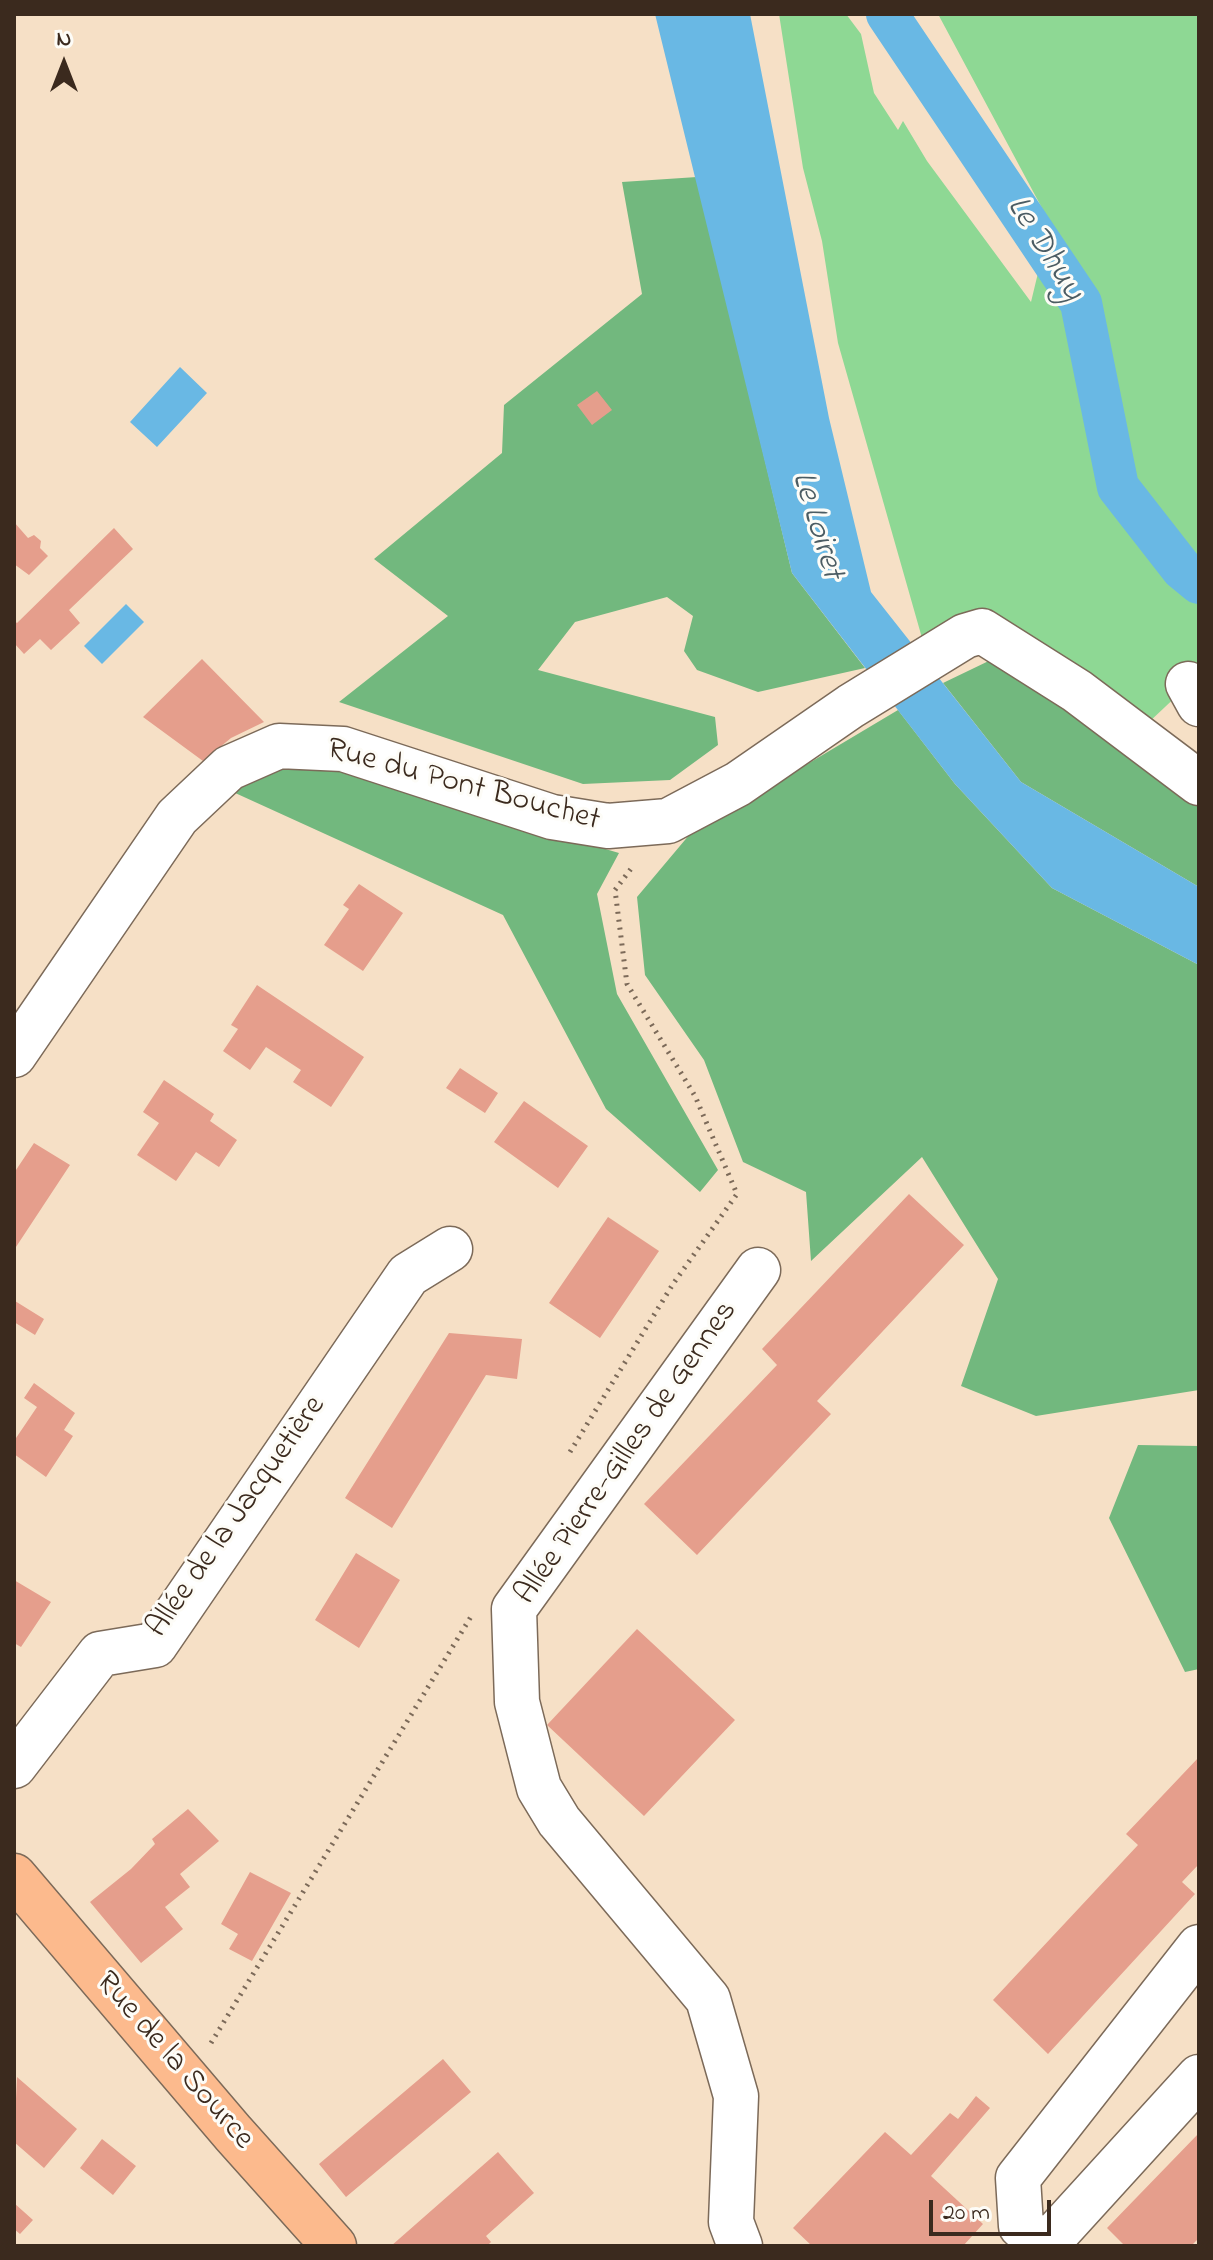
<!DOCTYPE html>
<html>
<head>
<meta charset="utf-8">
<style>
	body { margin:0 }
	#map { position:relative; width:1213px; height:2260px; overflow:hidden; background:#f6e0c6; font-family:"Indie Flower",sans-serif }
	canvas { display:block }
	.frame { position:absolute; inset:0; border:16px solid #3b2a1e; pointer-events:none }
	.north { position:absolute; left:24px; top:24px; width:80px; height:80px; -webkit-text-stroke:6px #fdfcf7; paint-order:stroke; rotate:0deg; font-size:22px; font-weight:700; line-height:32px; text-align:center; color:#3b2a1e }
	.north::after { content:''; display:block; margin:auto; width:28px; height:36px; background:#3b2a1e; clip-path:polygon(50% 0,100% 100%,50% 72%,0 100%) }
	.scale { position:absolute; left:929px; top:2200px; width:122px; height:36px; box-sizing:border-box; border:4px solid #3b2a1e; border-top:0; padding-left:10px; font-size:24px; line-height:28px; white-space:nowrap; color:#3b2a1e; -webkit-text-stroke:6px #fdfcf7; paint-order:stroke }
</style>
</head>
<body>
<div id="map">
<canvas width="1213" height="2260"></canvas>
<div class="frame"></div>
<div class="north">N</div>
<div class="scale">20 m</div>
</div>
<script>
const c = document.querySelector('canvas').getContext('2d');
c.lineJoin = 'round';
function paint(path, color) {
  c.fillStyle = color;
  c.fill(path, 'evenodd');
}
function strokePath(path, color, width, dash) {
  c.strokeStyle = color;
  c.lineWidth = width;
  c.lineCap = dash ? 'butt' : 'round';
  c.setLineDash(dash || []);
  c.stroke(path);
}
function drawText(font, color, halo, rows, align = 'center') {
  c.font = font + ' "Indie Flower",sans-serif';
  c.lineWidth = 6;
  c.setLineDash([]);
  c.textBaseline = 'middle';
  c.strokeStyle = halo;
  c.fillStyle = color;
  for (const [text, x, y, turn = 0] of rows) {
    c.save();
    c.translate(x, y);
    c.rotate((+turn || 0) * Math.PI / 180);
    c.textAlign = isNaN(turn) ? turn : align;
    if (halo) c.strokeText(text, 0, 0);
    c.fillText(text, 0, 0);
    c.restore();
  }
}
const green = new Path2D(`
	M779,14H846L861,34L874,93L898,130L903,121L927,161L1031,302L1050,223L938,14H1199V675L1148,723L985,608L924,645L838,343L822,241L803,168Z`);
const forest = new Path2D(`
	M697,177L792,573L865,668L758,692L697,670L684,651L693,616L667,597L575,622L538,670L715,717L718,745L670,780L583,784L339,702L448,616L374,559L502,453L504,405L642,294L622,182Z
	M997,657L1199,807V887L1021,782L943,683Z
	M898,710L955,784L1052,888L1199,965V1390L1036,1416L961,1386L998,1279L922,1157L811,1261L806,1192L743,1162L704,1060L645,975L637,897L690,834Z
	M302,760L619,853L597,894L617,994L718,1170L700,1192L606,1109L503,915L233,792L274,767Z
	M1138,1445L1199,1446V1669L1185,1672L1109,1518Z`);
const water = new Path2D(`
	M655,14H750L829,418L871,592L1021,782L1199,887V965L1052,888L955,784L792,573Z
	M180,367L207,393L157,447L130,422Z
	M126,604L144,622L102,664L84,646Z`);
const canal = new Path2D(`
	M887,14L1081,303L1118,487L1182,569L1199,583`);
const building = new Path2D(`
	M597,391L612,410L592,425L577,405Z
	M14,522L28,538L34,535L41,541L40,548L48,556L29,575L14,564Z
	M114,528L133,549L69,610L80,623L51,650L40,639L24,654L14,643V621L17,623Z
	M202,659L264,722L231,738L203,761L143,717Z
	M359,884L403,913L363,971L324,945L349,909L343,905Z
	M257,985L364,1057L331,1107L293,1082L301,1070L266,1047L250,1070L223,1051L238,1029L231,1025Z
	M460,1068L498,1093L485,1113L446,1088Z
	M164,1080L214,1114L210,1121L237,1140L219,1167L196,1152L176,1181L137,1155L159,1123L143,1112Z
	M524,1101L588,1146L558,1188L494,1142Z
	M34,1143L70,1165L14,1250V1173Z
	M909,1194L964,1245L817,1401L831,1414L697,1555L644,1504L777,1365L762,1349Z
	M608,1217L659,1251L600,1338L549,1303Z
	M15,1301L44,1319L35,1335L14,1322Z
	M449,1333L522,1339L517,1379L486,1375L392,1528L345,1498Z
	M34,1383L75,1413L64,1430L73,1436L46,1477L14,1454V1441L37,1407L24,1398Z
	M356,1553L400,1580L359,1648L315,1620Z
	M14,1580L51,1602L21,1647L14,1643Z
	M637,1629L735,1720L644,1816L547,1725Z
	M1199,1757V1864L1182,1882L1195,1894L1048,2054L993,2000L1138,1845L1126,1834Z
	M188,1809L219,1841L180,1874L190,1887L165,1907L183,1929L141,1963L90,1902L131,1869L155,1844L152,1839Z
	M250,1872L291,1893L252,1961L229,1949L238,1934L221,1924Z
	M443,2059L471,2092L346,2197L319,2164Z
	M17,2077L77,2129L44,2168L14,2142Z
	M976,2096L990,2108L931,2176L983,2224L963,2246H812L793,2228L885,2132L911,2155L950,2113L958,2119Z
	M1199,2133V2238L1191,2246H1125L1107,2228Z
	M102,2139L136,2166L113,2195L80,2168Z
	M498,2152L534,2193L486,2236L491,2242L487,2246H391Z
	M14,2203L33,2220L20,2234L14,2229Z`);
const path = new Path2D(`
	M570,1452L673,1284L737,1194L695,1096L627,984L615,890L633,866
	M211,2043L472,1615`);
const minor = new Path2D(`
	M1188,684L1199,704
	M14,1055L177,817L229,768L279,746L343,749L552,817L608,826L668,821L738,784L851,706L965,636L982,631L1077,691L1199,783
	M14,1766L100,1654L155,1645L408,1275L450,1249
	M740,2246L731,2222L736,2096L708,1999L559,1821L539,1788L517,1702L514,1609L758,1270
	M1045,2246L1021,2226L1018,2178L1199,1947
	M1045,2246L1199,2077`);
const major = new Path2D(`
	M14,1876L233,2133L334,2246`);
const streetNames = [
	["Rue du Pont Bouchet",463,787,15],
	["Allée Pierre-Gilles de Gennes",628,1454,-55],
	["Allée de la Jacquetière",238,1518,-55],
	["Rue de la Source",173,2062,49]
];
const waterNames = [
	["Le Dhuy",1043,250,58],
	["Le Loiret",815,526,73]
];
paint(green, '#8ed894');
paint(forest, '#72b87e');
paint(water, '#69b8e4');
strokePath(canal, '#69b8e4', 42);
paint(building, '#e59e8c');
strokePath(minor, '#7c6a59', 47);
strokePath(major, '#7c6a59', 47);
strokePath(path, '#7c6a59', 5, [2, 6]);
strokePath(minor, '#fff', 44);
strokePath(major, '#fcba8d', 44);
drawText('32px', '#3b2a1e', '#fdfcf7', streetNames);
drawText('italic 34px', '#4b5c63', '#fdfcf7', waterNames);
</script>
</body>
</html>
